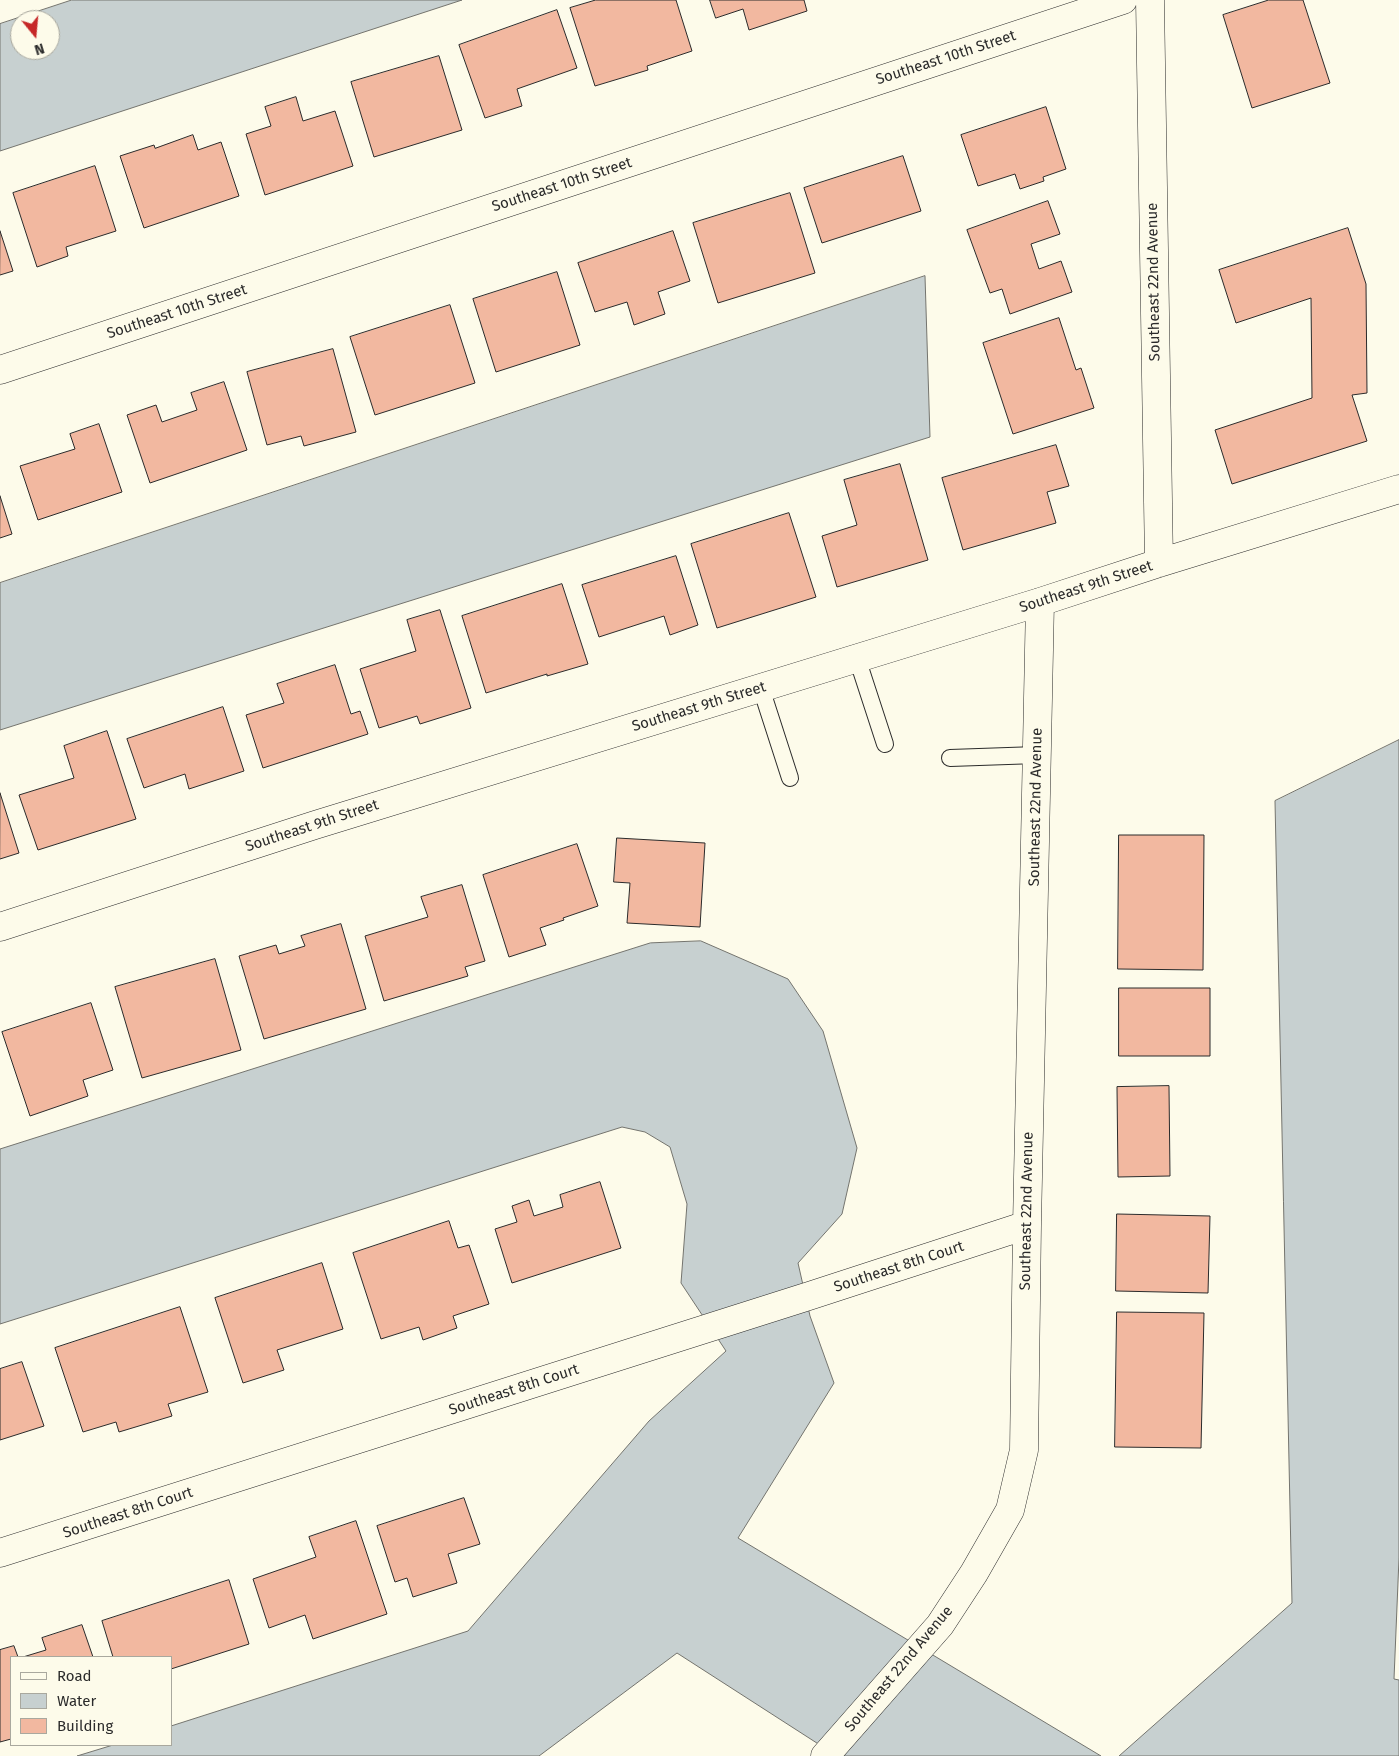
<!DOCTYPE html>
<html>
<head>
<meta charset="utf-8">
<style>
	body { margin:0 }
	#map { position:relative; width:1399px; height:1756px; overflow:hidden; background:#fdfbea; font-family:"Fira Sans",sans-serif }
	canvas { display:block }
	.legend { position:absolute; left:10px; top:1656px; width:162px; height:90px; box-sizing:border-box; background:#fdfbea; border:1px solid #a9a89e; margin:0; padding:6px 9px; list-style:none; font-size:15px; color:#2b2b2b }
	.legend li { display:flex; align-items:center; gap:10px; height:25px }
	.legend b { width:25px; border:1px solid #a9a89e }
	.north { position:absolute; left:10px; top:10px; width:50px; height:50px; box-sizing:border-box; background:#fdfbea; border:1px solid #a9a89e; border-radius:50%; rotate:163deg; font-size:14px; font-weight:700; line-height:20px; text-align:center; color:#2b2b2b }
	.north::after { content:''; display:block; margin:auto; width:18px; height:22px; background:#c62828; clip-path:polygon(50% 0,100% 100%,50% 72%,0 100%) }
</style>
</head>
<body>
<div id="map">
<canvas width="1399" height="1756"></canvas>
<ul class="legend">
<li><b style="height:6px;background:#fdfbea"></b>Road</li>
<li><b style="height:14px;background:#c7d0d0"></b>Water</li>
<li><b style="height:14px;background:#f2b8a0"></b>Building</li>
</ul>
<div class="north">N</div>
</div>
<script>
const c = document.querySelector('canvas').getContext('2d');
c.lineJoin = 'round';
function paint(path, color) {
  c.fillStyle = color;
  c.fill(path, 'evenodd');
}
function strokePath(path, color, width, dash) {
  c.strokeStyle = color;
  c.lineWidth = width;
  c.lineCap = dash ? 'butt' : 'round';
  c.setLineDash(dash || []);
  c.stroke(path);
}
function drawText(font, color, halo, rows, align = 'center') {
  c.font = font + ' "Fira Sans",sans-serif';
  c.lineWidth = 4;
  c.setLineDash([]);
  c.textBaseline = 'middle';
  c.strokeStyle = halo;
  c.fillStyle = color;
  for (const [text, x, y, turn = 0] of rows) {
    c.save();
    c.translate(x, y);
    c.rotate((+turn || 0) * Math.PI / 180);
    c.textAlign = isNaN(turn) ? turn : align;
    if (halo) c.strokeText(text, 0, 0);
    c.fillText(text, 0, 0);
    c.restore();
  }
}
const water = new Path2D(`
	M72,0H462L0,151V24ZM20,20H50V50H20Z
	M925,276L930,437L0,730V583Z
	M1399,740V1558L1394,1679L1399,1680V1756H1119L1292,1603L1275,801Z
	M701,941L788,979L823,1031L857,1148L842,1214L798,1263L810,1316L834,1383L738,1538L1101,1756H837L677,1653L539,1756H77L113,1745H171V1726L468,1631L649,1421L726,1351L681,1283L687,1204L670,1147L645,1132L622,1127L0,1324V1149L650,943Z`);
const building = new Path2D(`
	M596,0H676L692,51L647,66L648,70L595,86L570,8Z
	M710,0H804L807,11L749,30L743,9L716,18Z
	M1269,0H1303L1330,83L1252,108L1223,15Z
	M557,10L577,68L517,89L522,106L485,118L459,45Z
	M439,56L462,130L374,157L351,82Z
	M296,97L303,121L335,111L353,166L265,195L246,134L271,126L265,107Z
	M1046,107L1066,169L1043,177L1044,181L1020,189L1015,174L978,186L961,135Z
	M193,135L198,150L221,142L239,196L144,228L120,156L154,145L155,148Z
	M903,156L921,211L822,243L804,188Z
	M95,166L116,231L66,247L68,256L37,267L13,193Z
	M790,193L815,273L718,303L693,223Z
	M1048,201L1060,234L1031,244L1039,269L1061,261L1072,292L1010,314L1002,289L990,293L967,230Z
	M1348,228L1366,284L1367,393L1352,395L1367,441L1232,484L1215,430L1312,398L1311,298L1236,323L1219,270Z
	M0,231L13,271L0,275Z
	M673,231L690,281L658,292L665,314L634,325L627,302L595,312L578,263Z
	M557,272L580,345L496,372L473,299Z
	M450,305L475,383L375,415L350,337Z
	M1059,318L1076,370L1081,368L1094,408L1013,434L983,343Z
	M333,349L356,432L304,446L301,436L267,445L247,372Z
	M224,382L247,450L150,483L127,415L156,405L162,422L197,410L191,393Z
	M99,424L122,492L38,520L20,466L75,449L70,434Z
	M1056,445L1069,486L1047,492L1056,523L963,550L942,478Z
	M900,464L928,560L837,587L822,536L857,525L844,480Z
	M0,496L12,534L0,538Z
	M789,513L816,597L717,628L691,544Z
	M676,556L698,625L670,635L664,616L599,637L582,585Z
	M562,584L588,664L547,676V674L486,693L462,616Z
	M440,610L471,708L420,724L417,716L379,728L360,669L416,651L407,620Z
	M335,665L351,714L360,711L368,734L263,768L246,715L284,703L277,684Z
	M223,707L244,771L189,789L185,774L144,788L127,739Z
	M107,731L136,819L38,850L19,795L74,778L64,746Z
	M0,793L19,853L0,859Z
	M1119,835H1204L1203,970L1118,969Z
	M617,838L705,843L700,927L627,923L630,883L614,882Z
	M577,844L598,906L563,918L564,920L540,928L546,945L509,957L483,875Z
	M462,885L485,961L465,967L468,976L384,1001L365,936L428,917L421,897Z
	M341,924L366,1009L264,1039L239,956L276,945L279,954L305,946L301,936Z
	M215,959L241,1050L142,1078L115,987Z
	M1119,988H1210V1056H1119Z
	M91,1003L113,1070L83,1080L88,1096L30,1116L2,1032Z
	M1169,1086L1170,1176L1118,1177L1117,1087Z
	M600,1182L621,1248L512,1283L495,1229L517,1222L512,1206L529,1200L534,1216L563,1207L560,1195Z
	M1117,1214L1210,1216L1208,1293L1116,1291Z
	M449,1221L458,1248L469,1245L489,1304L453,1316L457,1328L423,1340L419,1327L381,1339L353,1253Z
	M322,1263L343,1329L277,1350L284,1370L243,1383L215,1298Z
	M180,1307L208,1392L168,1404L172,1416L119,1432L116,1422L83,1432L55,1348Z
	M1117,1312L1204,1313L1201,1448L1115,1447Z
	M22,1362L44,1426L0,1440V1369Z
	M464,1498L480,1544L448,1554L457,1583L413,1597L407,1578L395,1582L377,1526Z
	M356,1521L387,1614L313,1639L305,1615L269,1628L253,1579L316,1557L309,1537Z
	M229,1580L249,1644L171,1669V1657H113L102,1621Z
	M82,1625L93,1657H23L46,1650L42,1638Z
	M14,1646L18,1657H11V1739L0,1742V1650Z`);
const lane = new Path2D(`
	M857,658L885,744
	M761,688L790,778
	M950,758L1037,755`);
const street = new Path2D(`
	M1150,0L1159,563
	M0,370L1123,0
	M0,927L315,825L1040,602L1159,563L1399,489
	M0,1553L809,1296L1027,1225
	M825,1756L940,1625L974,1573L1010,1510L1024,1450L1027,1225L1040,602`);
const streetNames = [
	["Southeast 10th Street",946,58,-18],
	["Southeast 10th Street",562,185,-18],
	["Southeast 22nd Avenue",1154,282,-91],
	["Southeast 10th Street",177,312,-18],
	["Southeast 9th Street",1086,587,-18],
	["Southeast 9th Street",699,707,-17],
	["Southeast 22nd Avenue",1036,807,-89],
	["Southeast 9th Street",312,826,-18],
	["Southeast 22nd Avenue",1027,1211,-89],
	["Southeast 8th Court",899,1267,-18],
	["Southeast 8th Court",514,1390,-18],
	["Southeast 8th Court",128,1513,-18],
	["Southeast 22nd Avenue",899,1669,-50]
];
paint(water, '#c7d0d0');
strokePath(water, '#74746e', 1);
paint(building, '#f2b8a0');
strokePath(building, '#2b2b2b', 1);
strokePath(lane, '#2b2b2b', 18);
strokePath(street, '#2b2b2b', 29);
strokePath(lane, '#fdfbea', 16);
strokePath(street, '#fdfbea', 28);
drawText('15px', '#2b2b2b', '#fdfbea', streetNames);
</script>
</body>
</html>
